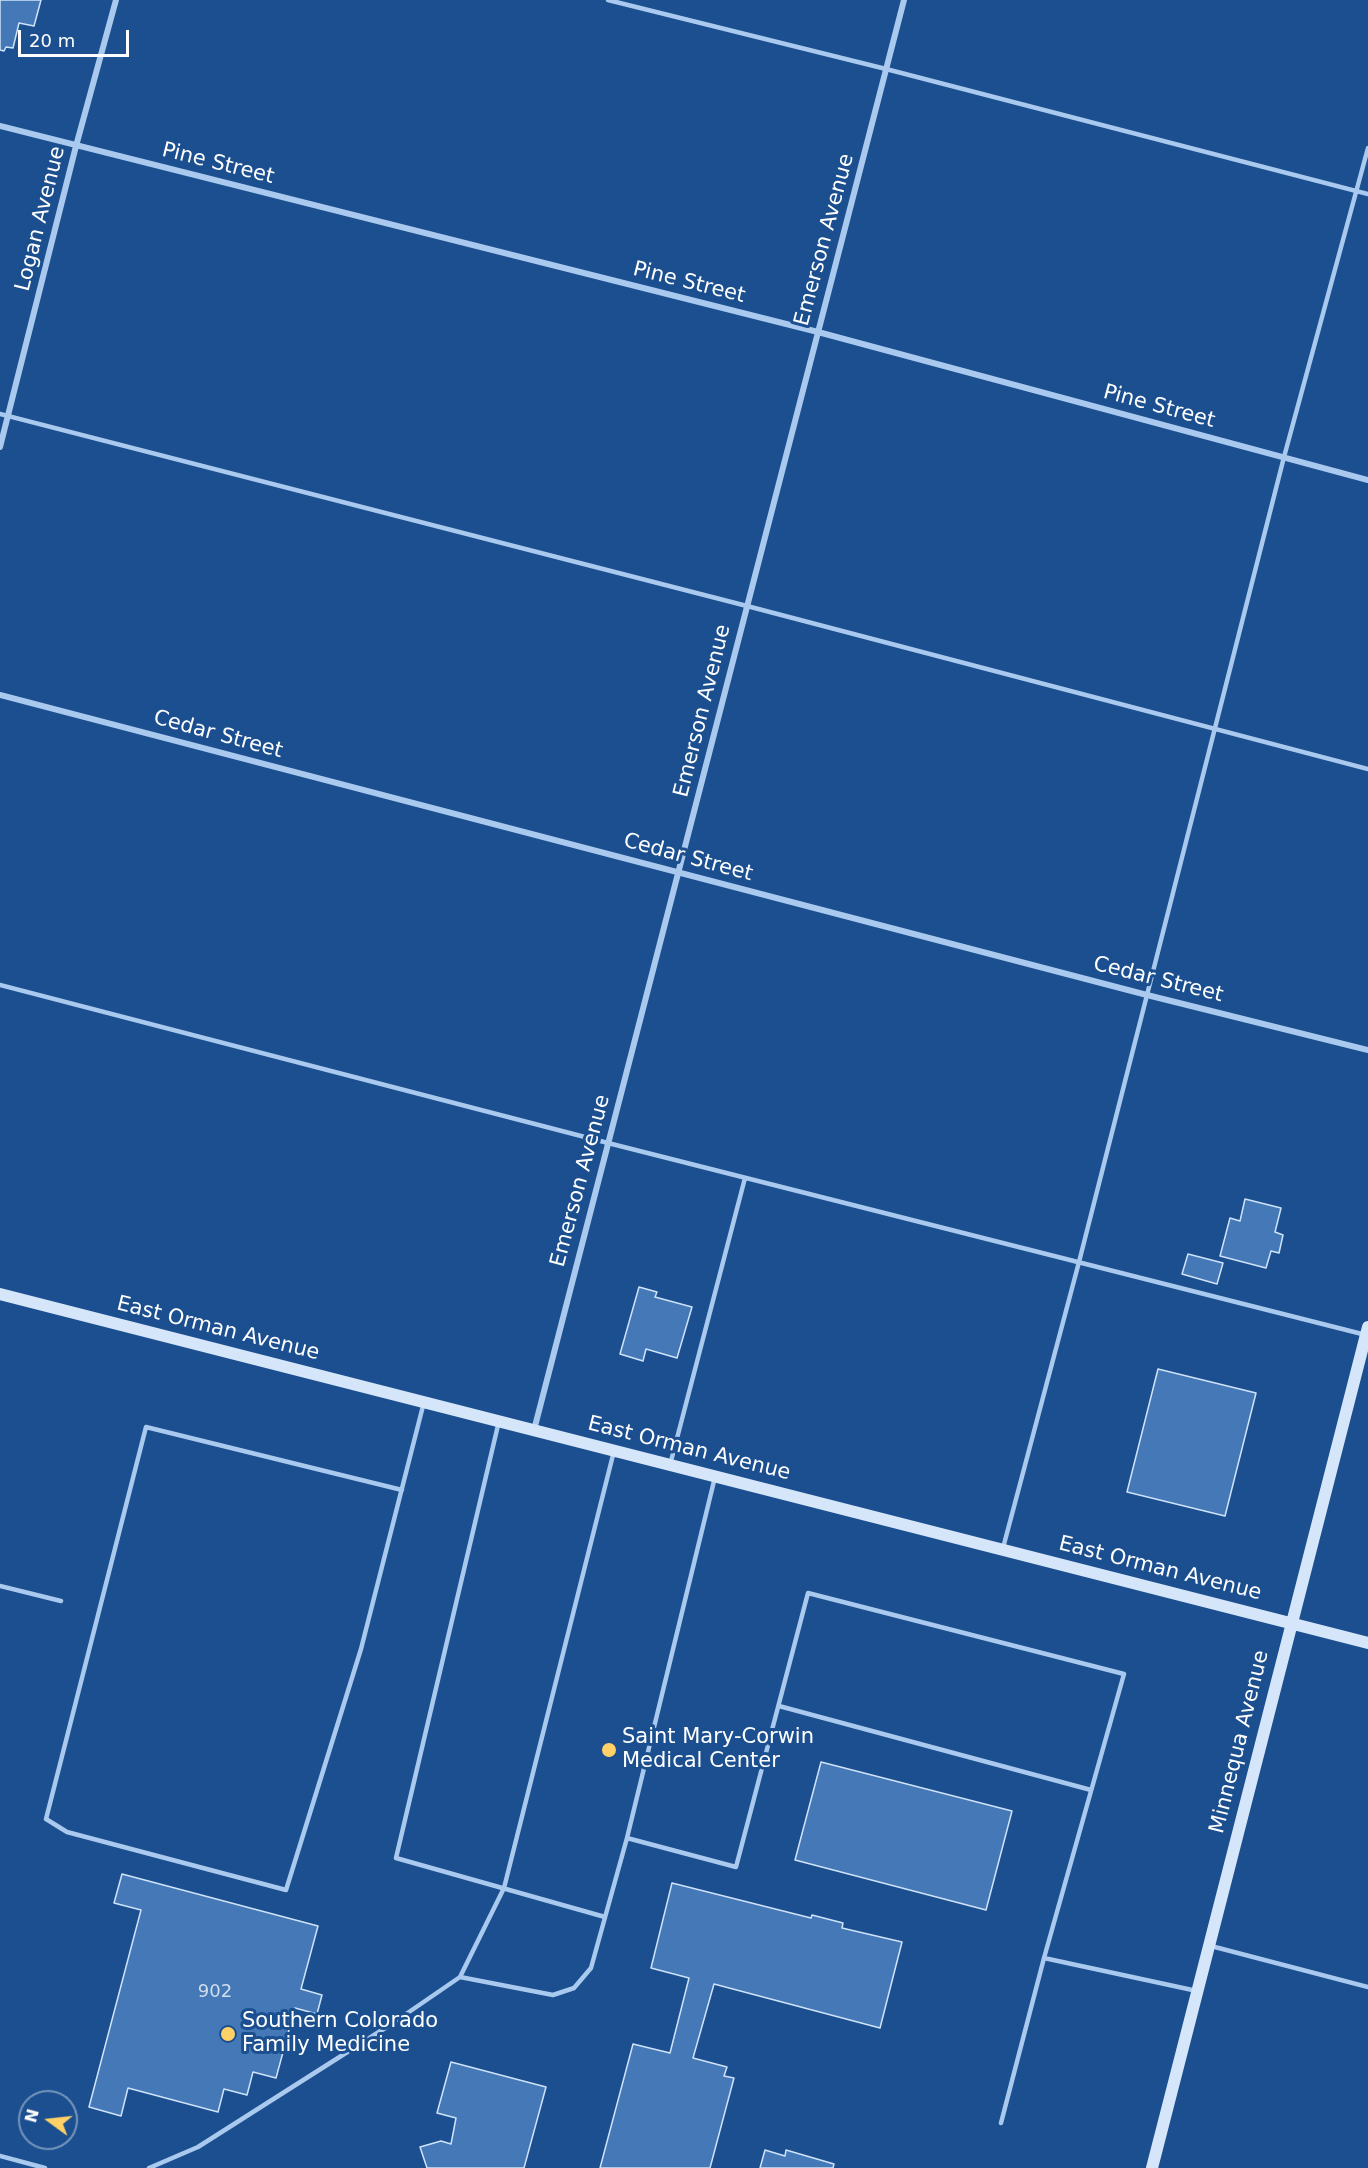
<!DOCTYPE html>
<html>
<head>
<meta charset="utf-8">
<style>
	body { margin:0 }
	#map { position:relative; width:1368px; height:2168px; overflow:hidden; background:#1b4f8f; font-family:"DejaVu Sans",sans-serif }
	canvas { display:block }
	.north { position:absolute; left:18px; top:2090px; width:60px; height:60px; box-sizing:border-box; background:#1b4f8f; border:2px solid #7695bc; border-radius:50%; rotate:285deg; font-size:16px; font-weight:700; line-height:24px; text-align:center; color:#fff }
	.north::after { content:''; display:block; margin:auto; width:21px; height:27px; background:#ffd166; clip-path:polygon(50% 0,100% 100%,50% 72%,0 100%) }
	.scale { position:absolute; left:18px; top:30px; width:111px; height:27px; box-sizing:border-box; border:3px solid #fff; border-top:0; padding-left:8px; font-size:18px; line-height:21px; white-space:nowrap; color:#fff; -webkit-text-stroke:4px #1b4f8f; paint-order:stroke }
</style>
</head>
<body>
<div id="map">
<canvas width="1368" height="2168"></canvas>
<div class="north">N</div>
<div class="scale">20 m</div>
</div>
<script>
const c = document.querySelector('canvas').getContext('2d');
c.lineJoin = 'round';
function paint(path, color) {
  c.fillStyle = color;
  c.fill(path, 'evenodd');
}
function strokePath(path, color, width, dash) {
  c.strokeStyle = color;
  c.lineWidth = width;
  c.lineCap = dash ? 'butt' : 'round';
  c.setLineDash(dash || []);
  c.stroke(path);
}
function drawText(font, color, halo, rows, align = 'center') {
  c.font = font + ' "DejaVu Sans",sans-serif';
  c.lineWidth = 6;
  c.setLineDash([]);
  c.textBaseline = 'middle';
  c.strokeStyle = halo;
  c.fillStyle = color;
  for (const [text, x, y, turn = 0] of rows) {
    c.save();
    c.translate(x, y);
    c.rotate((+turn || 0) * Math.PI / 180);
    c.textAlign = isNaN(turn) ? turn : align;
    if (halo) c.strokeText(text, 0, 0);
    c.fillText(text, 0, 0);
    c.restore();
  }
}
const building = new Path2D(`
	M0,0H41L34,26L19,23L13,48L6,47L4,51L0,50Z
	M1245,1199L1281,1208L1275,1232L1283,1235L1279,1253L1271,1251L1266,1268L1220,1256L1230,1218L1240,1221Z
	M1188,1254L1223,1263L1217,1284L1182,1274Z
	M639,1287L657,1292L655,1297L692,1307L677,1358L646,1349L643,1361L620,1354Z
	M1158,1369L1256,1393L1225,1516L1127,1492Z
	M821,1762L1012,1811L986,1910L795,1860Z
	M122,1874L318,1926L301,1989L322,1995L317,2014L295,2008L276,2078L253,2072L247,2095L224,2089L218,2112L128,2088L121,2116L89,2107L141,1910L114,1903Z
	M672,1883L811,1918L812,1915L843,1923L842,1928L902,1942L880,2028L714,1984L693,2058L727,2067L724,2076L734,2078L710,2168H600L633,2044L670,2053L689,1978L651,1968Z
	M451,2062L546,2087L524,2168H427L420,2147L441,2141L451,2144L456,2118L437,2113Z
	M765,2150L785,2156L786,2150L834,2164L833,2168H760Z`);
const lane = new Path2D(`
	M608,0L886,69L1368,194
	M0,414L747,606L1368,769
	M0,985L608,1143L1366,1335
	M499,1421L396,1858L605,1917
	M670,1465L745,1178
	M402,1490L146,1427L46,1819L67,1832L286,1890L361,1649L424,1402
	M1003,1548L1079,1262L1284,457L1368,148
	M0,1586L61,1601
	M779,1706L1091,1790
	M627,1838L715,1477
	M1211,1946L1368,1987
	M460,1977L504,1888L614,1451
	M1001,2123L1044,1958
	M0,2156L45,2168
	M149,2168L198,2147L393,2023L460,1977L553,1995L574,1988L591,1968L627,1838L736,1867L808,1593L1124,1674L1044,1958L1197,1991`);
const street = new Path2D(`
	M0,126L818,332L1368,480
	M0,447L76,146L116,0
	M0,695L1147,995L1368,1050
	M534,1430L904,0`);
const secondary = new Path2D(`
	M0,1294L1368,1643
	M1152,2168L1368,1327`);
const markers = [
	[609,1750,8,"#ffd166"],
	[228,2034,8,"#ffd166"]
];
const numberNames = [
	["902",215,1992]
];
const streetNames = [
	["Pine Street",218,164,14],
	["Logan Avenue",41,219,-76],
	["Emerson Avenue",825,240,-75],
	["Pine Street",689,283,14],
	["Pine Street",1159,407,15],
	["Emerson Avenue",703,711,-76],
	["Cedar Street",218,735,15],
	["Cedar Street",688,858,15],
	["Cedar Street",1158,980,14],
	["Emerson Avenue",581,1181,-75],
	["East Orman Avenue",218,1329,14],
	["East Orman Avenue",689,1449,14],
	["East Orman Avenue",1160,1569,14],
	["Minnequa Avenue",1240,1742,-76]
];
const poiNames = [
	["Saint Mary-Corwin",622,1738],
	["Medical Center",622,1762],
	["Southern Colorado",242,2022],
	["Family Medicine",242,2046]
];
paint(building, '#4478b7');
strokePath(building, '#cfe3fa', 1.5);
strokePath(lane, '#a9c9ee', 4.5);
strokePath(street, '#a9c9ee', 6);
strokePath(secondary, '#d6e6fa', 12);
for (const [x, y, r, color] of markers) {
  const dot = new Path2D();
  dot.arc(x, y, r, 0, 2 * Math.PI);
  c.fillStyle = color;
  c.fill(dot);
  strokePath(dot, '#1b4f8f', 2);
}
drawText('18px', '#d0dded', null, numberNames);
drawText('21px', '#fff', '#1b4f8f', streetNames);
drawText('21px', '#fff', '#1b4f8f', poiNames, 'left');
</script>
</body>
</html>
